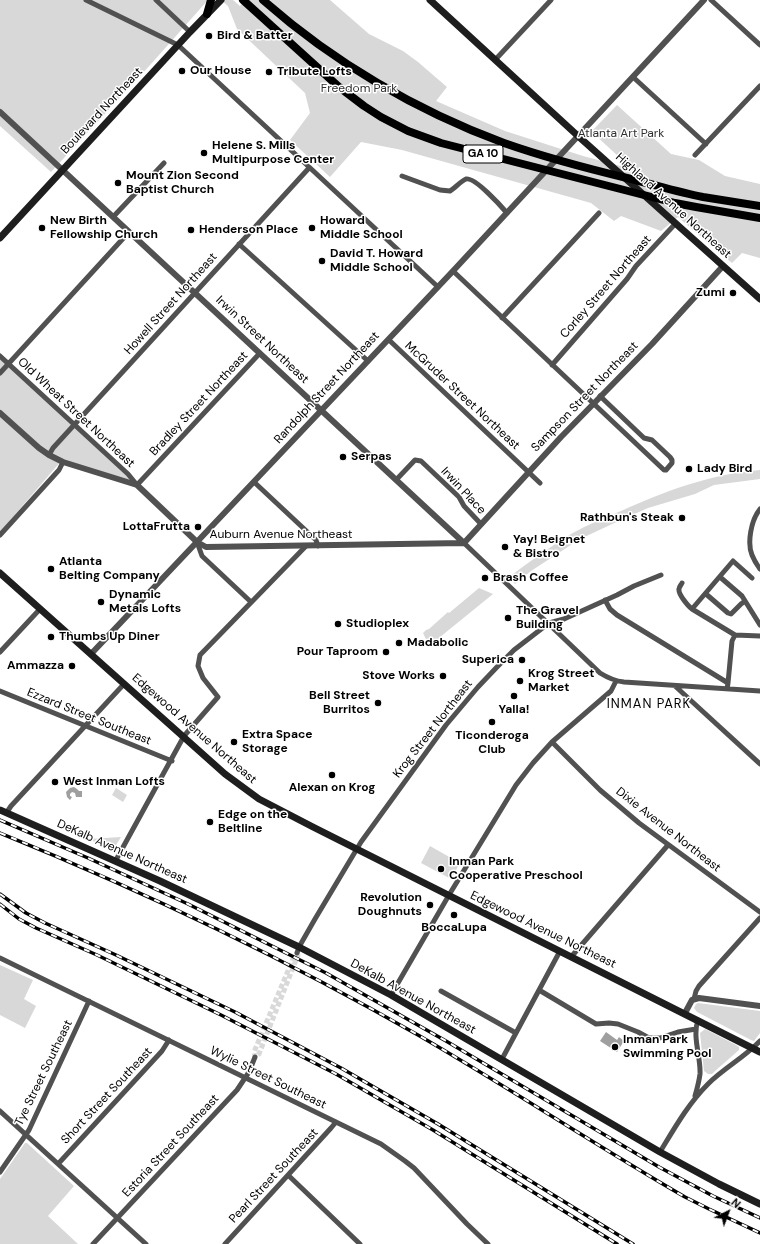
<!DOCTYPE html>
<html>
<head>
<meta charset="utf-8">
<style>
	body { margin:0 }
	#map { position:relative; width:760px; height:1244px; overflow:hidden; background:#fff; font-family:"DM Sans",sans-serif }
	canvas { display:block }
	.north { position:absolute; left:708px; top:1192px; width:40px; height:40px; -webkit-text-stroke:3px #fff; paint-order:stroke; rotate:42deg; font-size:11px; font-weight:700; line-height:16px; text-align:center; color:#000 }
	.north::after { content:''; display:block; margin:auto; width:14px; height:18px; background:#000; clip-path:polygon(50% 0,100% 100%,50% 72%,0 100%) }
</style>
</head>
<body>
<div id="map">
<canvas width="760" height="1244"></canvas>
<div class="north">N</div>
</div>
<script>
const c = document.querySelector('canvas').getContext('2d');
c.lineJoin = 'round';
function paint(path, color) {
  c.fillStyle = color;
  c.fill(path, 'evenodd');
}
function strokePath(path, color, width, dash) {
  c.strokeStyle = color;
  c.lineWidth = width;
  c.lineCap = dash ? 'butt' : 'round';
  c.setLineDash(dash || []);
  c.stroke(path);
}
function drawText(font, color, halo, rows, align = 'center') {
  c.font = font + ' "DM Sans",sans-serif';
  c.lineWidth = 3;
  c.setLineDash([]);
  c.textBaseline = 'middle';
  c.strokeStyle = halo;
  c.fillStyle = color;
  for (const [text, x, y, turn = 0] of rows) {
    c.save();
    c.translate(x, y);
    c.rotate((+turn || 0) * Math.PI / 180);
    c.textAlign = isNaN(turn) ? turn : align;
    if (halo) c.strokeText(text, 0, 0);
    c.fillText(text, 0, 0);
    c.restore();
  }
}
const green = new Path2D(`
	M0,0H208L151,64L51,172L0,126Z
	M221,0H233L240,6L245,0H330L369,34L403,51L418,62L447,87L436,101L505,131L583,156L632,169L593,133V130L617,105L671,154L699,160L725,176L760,184V258L742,253L732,263L678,217L661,231L621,216L614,221L591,203L402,150L361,142L330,177L290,140L310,113L305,93L237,29L228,6Z
	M0,353L137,482L62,460L0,532Z
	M760,470V479L714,485L695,494L648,508L623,519L580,539L531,571L515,584L509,577C529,562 550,547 571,534C587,525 604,518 621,511C665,491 711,474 760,470Z
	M479,588L493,594L429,646L423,633L426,630L429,629L448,612L449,613Z
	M116,788L127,795L123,802L112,795Z
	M121,837L113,850L88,839Z
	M430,846L460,863L451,879L421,863Z
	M0,965L33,980L24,999L36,1006L25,1028L0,1015Z
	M698,1003L760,1011V1033L754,1041L751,1040L697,1012L694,1008L696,1004Z
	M705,1029L736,1045L739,1047V1050L715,1071L712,1074H708L704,1071L700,1033Z
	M25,1143H27L74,1186L48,1216L78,1244H0V1179Z`);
const water = new Path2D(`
	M74,787L77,789L79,791H82V797H76L75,793L72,792L70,794V796L72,797L70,800L67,797L66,792L70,788Z
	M606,1032L617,1040L619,1037L624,1041L617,1052L600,1041Z`);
const minorTunnel = new Path2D(`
	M297,953L298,955L259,1054L255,1057L254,1052L295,954Z`);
const minor = new Path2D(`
	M86,0L178,45L438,287
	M156,0L190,32
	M711,0L760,45
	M495,60L551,0
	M633,77L706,144
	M695,155L760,86
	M402,176L440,190L450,191C455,188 461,181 466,179C475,177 501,206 507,213
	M113,217L164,163
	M239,244L368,361
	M453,271L664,470H666L672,463V460L670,457L652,440L644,438L600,396
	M502,318L599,213
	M389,340L540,483
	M0,356L128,474L137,485L260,353
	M552,365L627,279L636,266L676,223
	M0,373L129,232
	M49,455L53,448L309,168
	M396,480L415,460L421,461L459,497L464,506L481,524
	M254,482L316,540L318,546
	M760,509C751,520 747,543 752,555C754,560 757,565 760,569
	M0,535L59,470L63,462
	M197,542L202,556L251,602
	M464,543L600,673C608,678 615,681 624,682L760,691
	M720,577L742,596L760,625
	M682,583C681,585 679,587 679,589C678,594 688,606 692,609L735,635L760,636
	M706,594L728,613L731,614L741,604L745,601
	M605,600L610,609L617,615L728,683L727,689
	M692,609L733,561L752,578
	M0,652L40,609
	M728,683L732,641L735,635
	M675,686L760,764
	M0,691L172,761
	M552,742L600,790L639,823L760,912
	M7,812L11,806L124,684
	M116,860L184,736L218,697L203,678L198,666L200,655L306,546
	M297,953L299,947L315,919L361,842L446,725L478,687L497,667L514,650L549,623L564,619L617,595L634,586L661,575
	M571,957L668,845
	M0,958L381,1144L405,1161L414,1168L467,1224L488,1244
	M539,990L596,1024L609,1023L618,1024L638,1032L649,1038H660L678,1032L696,1029
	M441,991L516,1033
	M391,995L449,895L516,785L533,763L552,742L611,691L616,681
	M694,999L696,991L699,986L760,918
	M502,1059L560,951
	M695,1096C697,1089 699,1082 700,1074C701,1057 692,1037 698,1020
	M0,1111L146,1244
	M660,1152C674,1129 688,1104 708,1084C724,1068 745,1057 760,1041
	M58,1164L162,1051L169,1040
	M0,1172L29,1130L89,1001
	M288,1175L360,1244
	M93,1244L237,1090L249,1072L255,1057
	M225,1244L331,1128L336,1122`);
const tertiary = new Path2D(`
	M0,112L464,543
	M0,413L39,448L49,455L63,462L137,485L197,542L206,547L464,543
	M464,543L561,437L652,344L723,266
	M91,654L453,271L704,0
	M685,1013L692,1000L699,998L760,1006`);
const secondary = new Path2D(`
	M430,0L578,136L760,299
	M0,238L190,32L221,0
	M0,573L225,774L259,799L313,827L760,1052
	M0,810L160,881L299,947L391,995L660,1152L719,1184L760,1204`);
const trunk = new Path2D(`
	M243,0L339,87L364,106L381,117L408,131L441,143L675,203L696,207L760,218
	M263,0C333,62 417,111 504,143C544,157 585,168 627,178C652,184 677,192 703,197C722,200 741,203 760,206
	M207,14L211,0`);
const rail = new Path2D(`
	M0,820L88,858L188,904L326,973L446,1041L659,1167L713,1196L760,1218
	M0,833C143,891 284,958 418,1035C508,1087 595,1145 685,1197L709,1209L760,1233
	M0,894L26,913L45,923L116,955L235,1012L341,1068L438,1124L633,1244
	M0,904L19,919L36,928L97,955L221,1015L336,1074L433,1130L617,1244`);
const markers = [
	[209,36,4,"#000"],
	[182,71,4,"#000"],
	[269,72,4,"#000"],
	[204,153,4,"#000"],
	[118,183,4,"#000"],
	[42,228,4,"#000"],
	[312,228,4,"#000"],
	[191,230,4,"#000"],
	[322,261,4,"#000"],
	[733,293,4,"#000"],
	[343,457,4,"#000"],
	[689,469,4,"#000"],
	[682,518,4,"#000"],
	[198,527,4,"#000"],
	[505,547,4,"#000"],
	[51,569,4,"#000"],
	[485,578,4,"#000"],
	[101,602,4,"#000"],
	[508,618,4,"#000"],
	[338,624,4,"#000"],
	[51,637,4,"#000"],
	[399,643,4,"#000"],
	[386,652,4,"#000"],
	[522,660,4,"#000"],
	[72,666,4,"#000"],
	[443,676,4,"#000"],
	[520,681,4,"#000"],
	[514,696,4,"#000"],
	[378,703,4,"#000"],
	[492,722,4,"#000"],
	[234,742,4,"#000"],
	[332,775,4,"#000"],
	[55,782,4,"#000"],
	[210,822,4,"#000"],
	[441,869,4,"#000"],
	[430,905,4,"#000"],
	[454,915,4,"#000"],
	[615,1047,4,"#000"]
];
const shields = [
	[483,154,40]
];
const shieldNames = [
	["GA 10",483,154]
];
const poiNames = [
	["Bird & Batter",217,36],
	["Our House",190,71],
	["Tribute Lofts",277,72],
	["Helene S. Mills",212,146],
	["Multipurpose Center",212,160],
	["Mount Zion Second",126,176],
	["Baptist Church",126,190],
	["New Birth",50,221],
	["Fellowship Church",50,235],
	["Howard",320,221],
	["Middle School",320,235],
	["Henderson Place",199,230],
	["David T. Howard",330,254],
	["Middle School",330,268],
	["Zumi",725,293,"right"],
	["Serpas",351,457],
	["Lady Bird",697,469],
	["Rathbun's Steak",674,518,"right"],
	["LottaFrutta",190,527,"right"],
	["Yay! Beignet",513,540],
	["& Bistro",513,554],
	["Atlanta",59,562],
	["Belting Company",59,576],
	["Brash Coffee",493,578],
	["Dynamic",109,595],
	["Metals Lofts",109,609],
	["The Gravel",516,611],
	["Building",516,625],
	["Studioplex",346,624],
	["Thumbs Up Diner",59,637],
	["Madabolic",407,643],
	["Pour Taproom",378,652,"right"],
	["Superica",514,660,"right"],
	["Ammazza",64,666,"right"],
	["Krog Street",528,674],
	["Market",528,688],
	["Stove Works",435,676,"right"],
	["Bell Street",370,696,"right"],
	["Burritos",370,710,"right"],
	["Yalla!",514,710,"center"],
	["Extra Space",242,735],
	["Storage",242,749],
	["Ticonderoga",492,736,"center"],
	["Club",492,750,"center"],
	["West Inman Lofts",63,782],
	["Alexan on Krog",332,788,"center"],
	["Edge on the",218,815],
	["Beltline",218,829],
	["Inman Park",449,862],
	["Cooperative Preschool",449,876],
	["Revolution",422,898,"right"],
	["Doughnuts",422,912,"right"],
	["BoccaLupa",454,928,"center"],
	["Inman Park",623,1040],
	["Swimming Pool",623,1054]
];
const parkNames = [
	["Freedom Park",359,89],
	["Atlanta Art Park",621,134]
];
const streetNames = [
	["Boulevard Northeast",102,111,-47],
	["Highland Avenue Northeast",673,206,42],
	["Corley Street Northeast",606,287,-49],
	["Howell Street Northeast",171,304,-48],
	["Irwin Street Northeast",262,340,43],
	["Randolph Street Northeast",327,388,-47],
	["McGruder Street Northeast",462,396,43],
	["Sampson Street Northeast",585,397,-46],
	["Bradley Street Northeast",199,404,-47],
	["Old Wheat Street Northeast",76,413,43],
	["Irwin Place",463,491,47],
	["Auburn Avenue Northeast",281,535],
	["Ezzard Street Southeast",89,717,22],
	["Edgewood Avenue Northeast",194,729,41],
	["Krog Street Northeast",433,729,-52],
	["Dixie Avenue Northeast",668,830,38],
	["DeKalb Avenue Northeast",122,852,24],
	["Edgewood Avenue Northeast",543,930,26],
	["DeKalb Avenue Northeast",413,997,29],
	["Tye Street Southeast",44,1073,-64],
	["Wylie Street Southeast",268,1078,26],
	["Short Street Southeast",107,1096,-47],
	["Estoria Street Southeast",171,1146,-47],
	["Pearl Street Southeast",274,1176,-47]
];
const neighbourhoodNames = [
	["INMAN PARK",649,705]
];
paint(green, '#d8d8d8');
paint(water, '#9f9f9f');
strokePath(minorTunnel, '#d9d9d9', 5, [5, 2.5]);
strokePath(minor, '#515151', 5);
strokePath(tertiary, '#515151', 6);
strokePath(secondary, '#1e1e1e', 7);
strokePath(trunk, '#000', 8);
strokePath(rail, '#000', 3.5);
strokePath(rail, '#fff', 2, [6]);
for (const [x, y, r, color] of markers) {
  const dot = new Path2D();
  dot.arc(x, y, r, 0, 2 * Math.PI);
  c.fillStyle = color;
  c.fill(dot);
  strokePath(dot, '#fff', 1.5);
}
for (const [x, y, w] of shields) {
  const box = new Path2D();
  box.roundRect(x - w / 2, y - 9, w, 18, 3);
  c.fillStyle = '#fff';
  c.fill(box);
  strokePath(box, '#000', 1);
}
drawText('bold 11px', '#000', null, shieldNames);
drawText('bold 12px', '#000', '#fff', poiNames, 'left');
drawText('12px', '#2f2f2f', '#fff', parkNames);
drawText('12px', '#000', '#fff', streetNames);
c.letterSpacing = '1px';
drawText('13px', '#000', '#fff', neighbourhoodNames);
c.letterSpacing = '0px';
</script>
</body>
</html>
